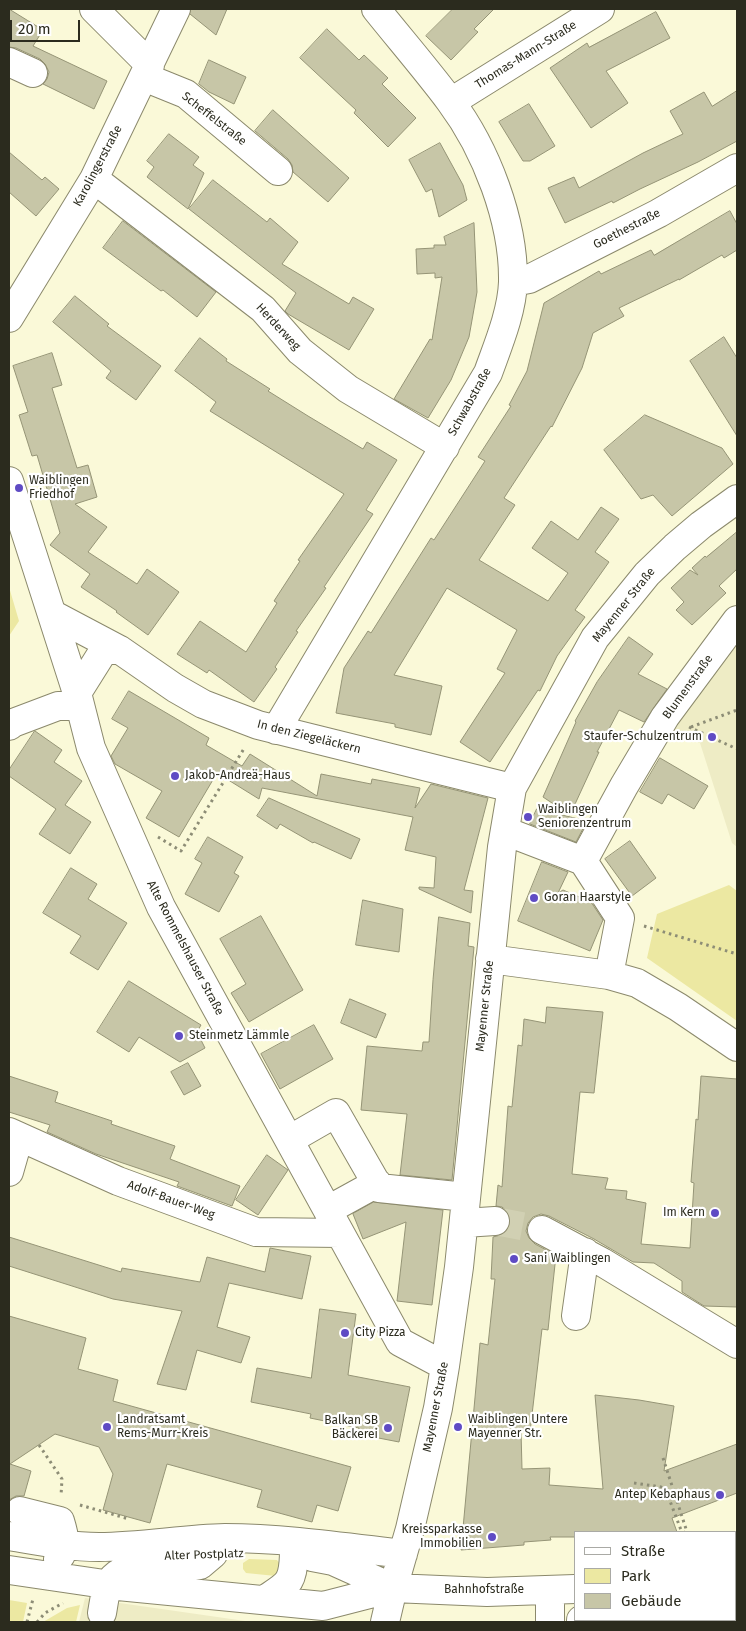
<!DOCTYPE html>
<html>
<head>
<meta charset="utf-8">
<style>
	body { margin:0 }
	#map { position:relative; width:746px; height:1631px; overflow:hidden; background:#faf9d8; font-family:"Fira Sans",sans-serif }
	canvas { display:block }
	.frame { position:absolute; inset:0; border:10px solid #2b2b1e; pointer-events:none }
	.legend { position:absolute; left:574px; top:1531px; width:162px; height:90px; box-sizing:border-box; background:#fff; border:1px solid #aaaaa5; margin:0; padding:6px 9px; list-style:none; font-size:15px; color:#2b2b1e }
	.legend li { display:flex; align-items:center; gap:10px; height:25px }
	.legend b { width:25px; border:1px solid #aaaaa5 }
	.scale { position:absolute; left:10px; top:20px; width:70px; height:22px; box-sizing:border-box; border:2px solid #2b2b1e; border-top:0; padding-left:6px; font-size:15px; line-height:18px; white-space:nowrap; color:#2b2b1e; -webkit-text-stroke:4px #fff; paint-order:stroke }
</style>
</head>
<body>
<div id="map">
<canvas width="746" height="1631"></canvas>
<div class="frame"></div>
<ul class="legend">
<li><b style="height:6px;background:#fff"></b>Straße</li>
<li><b style="height:14px;background:#ece8a2"></b>Park</li>
<li><b style="height:14px;background:#c7c6a7"></b>Gebäude</li>
</ul>
<div class="scale">20 m</div>
</div>
<script>
const c = document.querySelector('canvas').getContext('2d');
c.lineJoin = 'round';
function paint(path, color) {
  c.fillStyle = color;
  c.fill(path, 'evenodd');
}
function strokePath(path, color, width, dash) {
  c.strokeStyle = color;
  c.lineWidth = width;
  c.lineCap = dash ? 'butt' : 'round';
  c.setLineDash(dash || []);
  c.stroke(path);
}
function drawText(font, color, halo, rows, align = 'center') {
  c.font = font + ' "Fira Sans",sans-serif';
  c.lineWidth = 4.5;
  c.setLineDash([]);
  c.textBaseline = 'middle';
  c.strokeStyle = halo;
  c.fillStyle = color;
  for (const [text, x, y, turn = 0] of rows) {
    c.save();
    c.translate(x, y);
    c.rotate((+turn || 0) * Math.PI / 180);
    c.textAlign = isNaN(turn) ? turn : align;
    if (halo) c.strokeText(text, 0, 0);
    c.fillText(text, 0, 0);
    c.restore();
  }
}
const built = new Path2D(`
	M737,629V847L732,843L700,743L673,731Z
	M85,1598L252,1622H79Z`);
const green = new Path2D(`
	M9,587L19,621L9,636Z
	M729,885L737,891V1021L647,958L657,914Z
	M249,1559L277,1560L282,1567L276,1576L246,1573L243,1569V1563Z
	M9,1600L27,1603L23,1622H9Z
	M80,1605L76,1622H43L67,1608Z`);
const building = new Path2D(`
	M9,9L43,30L33,46L107,81L94,109L43,84L47,79L49,72L45,64L40,59L16,48L9,47Z
	M191,9H227L216,35L190,14Z
	M453,9H494L474,29L478,32L451,60L426,36Z
	M656,12L670,38L606,71L628,103L591,128L550,68L587,43L589,47Z
	M327,29L359,60L364,55L388,78L382,84L416,118L388,147L354,113L356,110L300,58Z
	M209,60L246,77L234,104L209,92L199,84Z
	M737,91V141L698,162L640,189L613,203L612,201L565,223L548,188L574,177L579,188L643,153L683,134L670,111L704,92L712,106Z
	M529,104L555,146L530,161H523L499,122Z
	M273,110L349,178L328,202L293,172L292,165L288,159L255,131Z
	M169,134L199,157L193,165L204,173L188,209L147,177L154,167L147,161Z
	M440,143L463,185L467,200L439,217L432,189L426,192L409,160Z
	M9,152L42,180L45,177L59,189L36,216L9,192Z
	M213,180L267,222L270,218L298,242L282,264L349,304L353,297L374,309L349,350L288,314L285,311L296,293L189,209Z
	M730,211L737,224V250L724,258L722,255L679,280V279L619,308L624,316L593,333L582,368L552,427L551,426L504,498L515,505L479,560L548,601L568,573L532,548L551,521L578,540L601,507L619,519L595,552L609,562L575,610L585,617L557,656L540,691L538,690L490,762L460,742L505,673L497,669L517,630L447,588L394,675L442,686L431,735L395,727V724L336,713L344,668L368,631L371,633L431,538L434,540L485,461L478,457L511,406L509,405L527,371L544,303L599,271L601,274L651,250L654,255Z
	M123,221L216,292L197,317L163,290L161,291L103,248Z
	M474,223L477,292L469,337L451,380L428,418L394,399L430,339L432,340L442,277L435,278V273L417,274L416,249L434,248V245H446L444,237Z
	M75,296L109,324L107,326L161,366L136,400L106,378L111,371L53,322Z
	M724,337L737,358V436L690,361Z
	M200,338L227,359L226,361L270,389L268,391L308,416L363,449L367,442L397,460L366,510L373,514L324,587L326,588L296,631L298,632L275,667L277,669L254,702L209,670L207,673L177,654L200,621L246,652L277,603L274,601L300,561L298,560L344,494L210,411L216,402L175,371Z
	M52,353L62,385L52,388L77,468L88,465L97,497L75,504L107,527L88,552L137,584L147,569L179,592L148,635L116,612L117,611L81,587L90,574L50,545L60,533L37,455L32,456L19,415L28,412L13,366Z
	M645,415L722,448L733,464L672,516L653,495L641,499L604,450Z
	M737,532V569L719,586L726,593L692,625L676,610L684,602L671,588L690,570L698,575L692,568L705,556L706,557Z
	M629,637L653,654L638,674L667,689L644,722L619,710L597,752H599L570,815L543,797L576,722L575,721L597,682Z
	M129,691L209,738L206,745L242,766L250,754L317,796L321,774L371,784L372,779L420,788L415,808L431,784L488,798L464,890L473,891L471,913L419,889V887L434,888L436,857L405,850L413,817L262,788L259,799L217,773L179,837L146,818L162,791L115,764L111,756L128,728L112,719Z
	M35,731L62,750L54,762L82,781L65,805L91,822L70,854L39,834L56,809L9,776V770Z
	M660,758L708,786L694,809L668,794L662,804L640,792Z
	M269,798L360,839L351,859L314,842L313,843L280,824L277,829L257,816Z
	M537,809L587,821L576,842L530,824Z
	M208,837L243,857L234,873L239,876L219,912L185,894L202,863L195,859Z
	M630,841L656,878L632,896L605,859Z
	M542,862L568,872L558,893L563,890L591,902L603,920L590,951L518,921Z
	M71,868L97,884L88,899L127,923L98,970L70,953L81,936L43,913Z
	M363,900L403,909L399,952L356,945Z
	M261,916L303,990L249,1022L231,993L246,984L220,939Z
	M439,917L470,923L468,946L474,947L452,1180L400,1175L407,1114L361,1110L367,1046L422,1051L423,1042H429L433,980Z
	M129,981L201,1025L197,1032L205,1048L180,1062L139,1037L129,1052L97,1032Z
	M350,999L386,1014L376,1038L341,1023Z
	M547,1007L603,1012L594,1093L580,1092L572,1174L608,1178L605,1189L627,1191L626,1199L646,1203L641,1244L690,1248L694,1183L691,1182L696,1119L698,1120L701,1076L737,1079V1307L704,1306L682,1292V1281L654,1263L633,1262L594,1239L549,1216L541,1214L533,1217L528,1223L526,1231L529,1238L535,1244L556,1255L548,1330L542,1329L530,1432L521,1431L522,1469L550,1468L549,1485L603,1489L595,1395L639,1400L674,1406L664,1471L737,1444V1493L672,1518L677,1532H575V1537H550L551,1540L524,1542V1545L461,1550L480,1343L488,1345L495,1279H491L493,1237L504,1234L509,1228L511,1220L508,1212L502,1207L496,1206L498,1185L502,1187L508,1106L512,1107L518,1045L522,1046L524,1019L545,1023Z
	M314,1025L333,1059L280,1089L261,1054Z
	M188,1063L201,1086L184,1095L171,1072Z
	M9,1076L58,1092L55,1102L112,1121L111,1124L175,1146L170,1159L240,1186L232,1206L177,1186L179,1182L96,1154L47,1132L50,1125L9,1112Z
	M267,1155L288,1170L258,1215L236,1200Z
	M374,1202L443,1210L432,1305L397,1301L406,1222L363,1239L353,1214Z
	M9,1237L121,1272L122,1268L200,1282L207,1257L265,1272L270,1248L311,1256L302,1299L229,1283L217,1327L250,1337L241,1363L197,1350L186,1390L157,1384L182,1311L113,1299L9,1266Z
	M320,1309L356,1314L348,1375L410,1387L399,1442L358,1434L359,1428L310,1418L311,1414L251,1402L257,1368L311,1378Z
	M9,1316L86,1338L78,1369L118,1380L113,1401L351,1467L338,1511L317,1505L312,1522L257,1507L262,1490L167,1464L150,1523L103,1510L113,1474L99,1447L55,1434L10,1464L31,1471L24,1496H16L9,1500Z`);
const minorTunnel = new Path2D(`
	M495,1221L542,1230`);
const path = new Path2D(`
	M689,727L737,749
	M691,727L737,710
	M158,837L181,851L245,747
	M644,926L737,954
	M39,1445L62,1479L61,1496
	M663,1458L687,1532
	M634,1483L661,1487L670,1501L681,1530L684,1532
	M80,1505L129,1519
	M27,1622L33,1599
	M37,1622L45,1613L63,1603`);
const minor = new Path2D(`
	M94,9L150,65
	M9,62L33,73
	M144,77L186,94L278,171
	M451,102L600,9
	M94,179L263,309L300,351L348,389L445,447
	M513,282L529,279L659,213L737,168
	M9,318L94,179L176,9
	M9,481L77,693L91,748L161,907L400,1342L445,1366
	M52,614L120,650L175,688L203,704L258,725L512,788
	M77,693L104,650H120
	M9,726L13,723L58,706H79
	M276,730L488,373C498,345 512,312 513,282C514,221 486,149 450,101C426,69 400,39 376,9
	M505,831L583,861L620,918L609,975
	M583,861L624,786L665,717L737,620
	M490,959L609,975L637,983L678,1007L737,1047
	M9,1132L118,1181L256,1232L340,1233
	M289,1140L336,1113L379,1188L466,1197
	M9,1172L19,1137
	M328,1210L377,1183
	M464,1223L495,1221
	M542,1230L602,1262L737,1344
	M576,1316L585,1252
	M20,1511L60,1521C64,1534 68,1547 58,1559
	M9,1536C39,1541 69,1547 99,1547C141,1547 183,1539 225,1538C284,1538 344,1547 403,1554
	M735,1549L737,1546
	M312,1557L333,1561L393,1588
	M9,1570L118,1586L323,1606L393,1588L487,1592L575,1589
	M735,1585L737,1586
	M550,1590V1621
	M264,1600C288,1584 293,1584 294,1554
	M102,1613C105,1597 105,1580 121,1572L200,1565L213,1554
	M581,1620V1621
	M725,1620V1622
	M385,1622L393,1588L410,1529L438,1408L445,1366L459,1267L502,847L512,788L595,638L647,574L675,547L701,525L737,499`);
const markers = [
	[19,488,5,"#5f4bc4"],
	[712,737,5,"#5f4bc4"],
	[175,776,5,"#5f4bc4"],
	[528,817,5,"#5f4bc4"],
	[534,898,5,"#5f4bc4"],
	[179,1036,5,"#5f4bc4"],
	[715,1213,5,"#5f4bc4"],
	[514,1259,5,"#5f4bc4"],
	[345,1333,5,"#5f4bc4"],
	[107,1427,5,"#5f4bc4"],
	[458,1427,5,"#5f4bc4"],
	[388,1428,5,"#5f4bc4"],
	[720,1495,5,"#5f4bc4"],
	[492,1537,5,"#5f4bc4"]
];
const streetNames = [
	["Thomas-Mann-Straße",526,55,-32],
	["Scheffelstraße",214,119,38],
	["Karolingerstraße",98,166,-62],
	["Goethestraße",627,229,-27],
	["Herderweg",278,327,47],
	["Schwabstraße",470,402,-61],
	["Mayenner Straße",624,605,-51],
	["Blumenstraße",688,687,-54],
	["In den Ziegeläckern",309,737,14],
	["Alte Rommelshauser Straße",185,948,62],
	["Mayenner Straße",485,1006,-84],
	["Adolf-Bauer-Weg",171,1200,20],
	["Mayenner Straße",436,1407,-79],
	["Alter Postplatz",204,1555,-2],
	["Bahnhofstraße",484,1590]
];
const poiNames = [
	["Waiblingen",29,481],
	["Friedhof",29,495],
	["Staufer-Schulzentrum",702,737,"right"],
	["Jakob-Andreä-Haus",185,776],
	["Waiblingen",538,810],
	["Seniorenzentrum",538,824],
	["Goran Haarstyle",544,898],
	["Steinmetz Lämmle",189,1036],
	["Im Kern",705,1213,"right"],
	["Sani Waiblingen",524,1259],
	["City Pizza",355,1333],
	["Landratsamt",117,1420],
	["Rems-Murr-Kreis",117,1434],
	["Waiblingen Untere",468,1420],
	["Mayenner Str.",468,1434],
	["Balkan SB",378,1421,"right"],
	["Bäckerei",378,1435,"right"],
	["Antep Kebaphaus",710,1495,"right"],
	["Kreissparkasse",482,1530,"right"],
	["Immobilien",482,1544,"right"]
];
paint(built, '#eeecc5');
paint(green, '#ece8a2');
paint(building, '#c7c6a7');
strokePath(building, '#959476', 1);
strokePath(minorTunnel, '#d1d0b3', 28, [28, 14]);
strokePath(minor, '#8b896c', 30);
strokePath(path, '#8d8d76', 3, [2.5, 4]);
strokePath(minor, '#fff', 28);
for (const [x, y, r, color] of markers) {
  const dot = new Path2D();
  dot.arc(x, y, r, 0, 2 * Math.PI);
  c.fillStyle = color;
  c.fill(dot);
  strokePath(dot, '#fff', 2);
}
drawText('12px', '#2b2b1e', '#fff', streetNames);
drawText('12px', '#2b2b1e', '#fff', poiNames, 'left');
</script>
</body>
</html>
